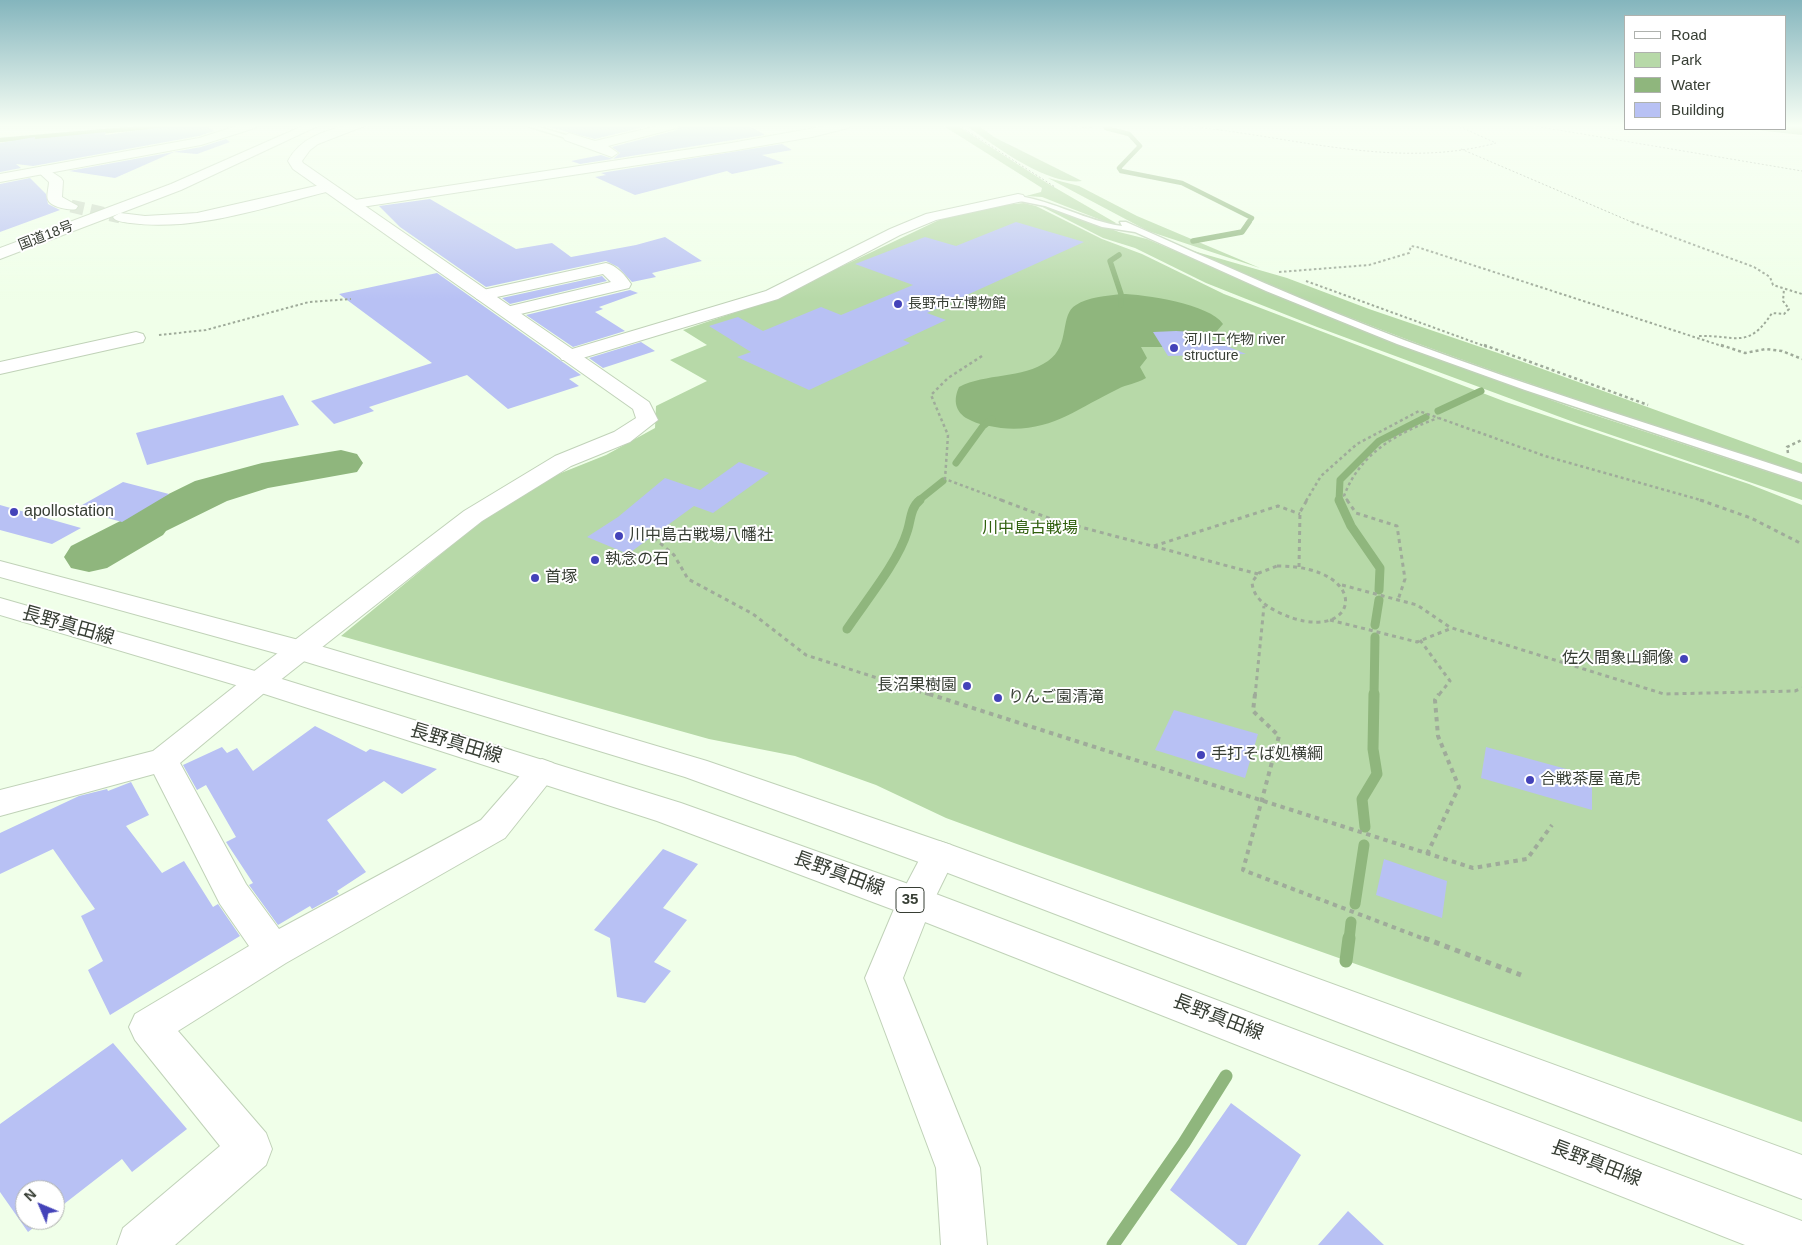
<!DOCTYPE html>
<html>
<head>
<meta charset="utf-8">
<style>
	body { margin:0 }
	#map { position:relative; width:1802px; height:1245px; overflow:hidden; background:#f0ffe9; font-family:Helvetica,sans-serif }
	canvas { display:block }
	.legend { position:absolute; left:1624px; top:15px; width:162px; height:115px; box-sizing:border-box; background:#fff; border:1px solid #afb2ae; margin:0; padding:6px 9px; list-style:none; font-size:15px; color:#373e34 }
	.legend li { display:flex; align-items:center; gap:10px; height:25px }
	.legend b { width:25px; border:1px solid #afb2ae }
	.north { position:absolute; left:15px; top:1180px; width:50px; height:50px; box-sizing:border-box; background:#fff; border:1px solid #afb2ae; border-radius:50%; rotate:315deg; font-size:14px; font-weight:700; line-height:20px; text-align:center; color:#373e34 }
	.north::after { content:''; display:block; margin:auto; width:18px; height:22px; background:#4443b9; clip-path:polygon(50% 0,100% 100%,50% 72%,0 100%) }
</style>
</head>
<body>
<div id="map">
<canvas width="1802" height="1245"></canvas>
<ul class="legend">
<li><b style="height:6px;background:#fff"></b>Road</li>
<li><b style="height:14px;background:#b7d9a8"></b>Park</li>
<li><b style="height:14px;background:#8fb67d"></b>Water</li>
<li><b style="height:14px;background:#b8c1f4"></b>Building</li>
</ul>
<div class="north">N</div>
</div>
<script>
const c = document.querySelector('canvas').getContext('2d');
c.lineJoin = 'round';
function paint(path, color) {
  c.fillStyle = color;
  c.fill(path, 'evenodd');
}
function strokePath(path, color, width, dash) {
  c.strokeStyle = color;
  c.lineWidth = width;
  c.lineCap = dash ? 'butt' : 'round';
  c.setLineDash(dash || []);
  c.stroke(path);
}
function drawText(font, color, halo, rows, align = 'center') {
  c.font = font + ' Helvetica,"Noto Sans JP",sans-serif';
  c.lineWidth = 4;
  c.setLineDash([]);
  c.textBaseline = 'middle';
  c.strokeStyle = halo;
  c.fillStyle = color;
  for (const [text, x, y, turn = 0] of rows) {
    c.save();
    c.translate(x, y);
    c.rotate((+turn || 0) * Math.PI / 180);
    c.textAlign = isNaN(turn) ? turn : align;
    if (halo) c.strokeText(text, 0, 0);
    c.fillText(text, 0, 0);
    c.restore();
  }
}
const green = new Path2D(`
	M942,125L958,126L1047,183L1116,223L1111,224L1042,197L1026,196L1041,192L1042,188Z
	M965,125H978L994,137L1082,181C1046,186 993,144 965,125Z
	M1048,178L1079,186L1137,216L1260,268L1148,231Z
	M1029,200L1040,201L1119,232L1147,239L1387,341L1573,408L1802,483V500L1579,424L1317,327L1206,283L1135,248L1103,238Z
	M1024,203L1036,206L1102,239L1142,254L1224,294L1506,402L1749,484L1802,505V1122L1014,843L946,818L876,785L795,756L709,739L341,636L496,509L551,477L606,455L655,428L656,406L707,381L670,360L707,345L683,330L769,301L939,220L991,206Z
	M1190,250L1287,278L1369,309L1501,354L1802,463V474C1596,406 1388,341 1190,250Z`);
const water = new Path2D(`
	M1786,125H1802V135L1747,129H1786Z
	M1121,294C1144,294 1210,304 1223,324L1216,332V337L1209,339L1162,347H1141L1147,358L1140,367L1146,378C1136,384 1127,384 1118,389C1076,409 1050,433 1001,428C989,426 979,425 968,419C955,412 953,400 959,387C986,373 1022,379 1048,361C1071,345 1059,315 1076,305C1088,297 1106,296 1121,294Z`);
const streamFar5 = new Path2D(`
	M1108,125L1106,128L1129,134L1140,146L1119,168L1121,171L1182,183L1252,218L1248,223
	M0,140L176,125`);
const streamFar4 = new Path2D(`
	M1193,241L1242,232L1249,222
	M1119,255L1110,261L1121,294V305`);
const streamFar3 = new Path2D(`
	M1438,411L1481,391
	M956,463L983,426L992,419
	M918,501L943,481
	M1339,501L1340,480L1379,441L1426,417`);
const streamFar2 = new Path2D(`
	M1339,500L1351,526L1380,568L1379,590
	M1375,625L1379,600
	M847,629C865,602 898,562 907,532C911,521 910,508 920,500
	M1374,696L1375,637`);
const streamFar1 = new Path2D(`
	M1365,827L1362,799L1377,774L1373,749L1374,694
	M1355,904L1364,845
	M1349,940L1351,922`);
const stream = new Path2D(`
	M1346,961L1349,938
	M1113,1245L1184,1143L1226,1076`);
const river = new Path2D(`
	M341,450L357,454L363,463L357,472L268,488L227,501L166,531L163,535L107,568L89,572L71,568L64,557L71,546L134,514L136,510L195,481L262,463Z`);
const building = new Path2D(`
	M184,124H203L214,131L199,136L33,166L16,164L21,168L0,172V143L35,137V139L106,132L105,135Z
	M537,124H656L595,139Z
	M681,124H746L765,135L580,164L571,161L601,155L613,159L620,153L612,147L677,130Z
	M226,139L230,142L197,154L174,152L115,178L69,171L201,147Z
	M782,144L792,150L762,155L784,163L732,174L727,171L635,195L595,177L606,175L601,173Z
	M30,178L46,194L48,204L60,210L0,232V184Z
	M430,199L516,249L552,243L571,257L636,245L665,237L702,261L652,273L656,277L632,282L618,267L606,261L486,287L400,227L379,206Z
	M1016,222L1084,242L927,313L946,320L903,340L910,343L809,390L737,357L751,352L709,326L738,317L763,331L821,307L841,315L913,285L855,264L925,237L956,246Z
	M437,273L581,375L569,379L579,386L508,409L467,375L369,407L374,411L334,424L311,401L432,363L339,294Z
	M602,276L607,281L510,304L502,298Z
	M630,290L638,293L599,307L603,309L595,312L625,331L573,347L526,315Z
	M1176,331L1193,332L1246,354L1168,356L1153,332Z
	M641,342L655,351L603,368L589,358Z
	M283,395L299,425L147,465L136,433Z
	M739,462L769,473L713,513L694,506L628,554L587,537L618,517L665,478L700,490Z
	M123,482L169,494L122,522L75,509Z
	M0,505L81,528L52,544L0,530Z
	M1174,710L1258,734L1245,778L1155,750Z
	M315,726L366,752L370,749L437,769L402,794L384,781L327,820L366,872L337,891L339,894L312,909L310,906L278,925L249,885L253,883L226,842L236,837L206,785L197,790L183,765L222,747L227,753L237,748L253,771Z
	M1486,747L1592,776V810L1481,778Z
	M131,782L149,815L126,826L162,873L184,861L213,907L218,904L240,936L110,1015L88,970L103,961L81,916L95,909L53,849L0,874V833L79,796L107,789L108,791Z
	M663,849L698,864L663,908L687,920L654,962L671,971L645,1003L617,997L610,938L594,930Z
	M1384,859L1447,881L1442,918L1376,895Z
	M113,1043L187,1129L132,1172L122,1159L55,1211V1190H25V1220H43L28,1232L0,1192V1124Z
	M1231,1103L1301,1155L1246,1245H1238L1170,1190Z
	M1348,1211L1384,1245H1318Z`);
const streetTunnel = new Path2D(`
	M71,206L120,217`);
const pathFar5 = new Path2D(`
	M958,125L1055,187
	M1062,125L1088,128L1102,125
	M1169,125C1277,131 1389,172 1496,143L1456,125
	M1529,125L1802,171
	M1461,149L1634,223`);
const pathFar4 = new Path2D(`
	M1632,222L1754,267L1770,277L1773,285L1802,294
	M1279,272L1369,265L1409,253L1411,246L1417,247L1725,347
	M1306,281L1487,347
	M159,335L206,330L309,302L351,299
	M1699,336C1736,335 1748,350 1772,313L1784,314L1789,309L1783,301L1784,289`);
const pathFar3 = new Path2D(`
	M1484,345L1648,405
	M1721,345L1745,353L1766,349L1782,351L1802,359
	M982,356L948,378L931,395L948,435L945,479L1004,501
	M1788,453L1787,447L1802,440
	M1306,501L1321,476L1357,444L1419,411L1545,456L1704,501
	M1348,501L1344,496C1360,453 1397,433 1438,418`);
const pathFar2 = new Path2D(`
	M1001,500L1054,520L1258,574
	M1347,500L1356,513L1397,526L1405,579L1398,600
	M1700,500L1751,518L1802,544
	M654,538L674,555L688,579L753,614L806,655L933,696
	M1154,546L1278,506L1300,514
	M1277,566C1378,566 1358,651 1278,612C1264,605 1253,597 1252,582L1259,573Z
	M1299,567L1300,512L1307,500
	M1342,585L1417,605L1451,628
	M1330,620L1417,642L1452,628L1664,694L1795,691L1802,688
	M1420,640L1450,681L1438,696
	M1255,696L1264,606`);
const pathFar1 = new Path2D(`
	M929,694L1473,868L1527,859L1552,825
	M1255,694L1253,711L1279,736L1243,870L1427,940
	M1427,854L1459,787L1438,736L1435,700L1439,694`);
const path = new Path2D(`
	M1424,938L1521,975`);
const lane = new Path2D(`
	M524,125H532L572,137L569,139Z
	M1018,196C1054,201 1086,221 1122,226L1120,222H1126C1218,263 1310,304 1404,340C1535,389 1669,430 1802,474V482L1525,390L1397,344L1266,291L1135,232L1102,227L1045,206L1015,200L1014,198Z`);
const street = new Path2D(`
	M662,125H679L677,128L608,146L618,153L612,157L565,140L563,137L569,133L595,141Z
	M831,125H850L848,128L812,137L731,151L355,208L348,204L355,200L731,143Z
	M43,166L61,178L63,181L62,197L78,206L76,209C70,211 51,207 48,200C46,196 49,187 49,182L36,170Z
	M329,183L336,187L334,190C268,206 198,232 130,223C124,222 116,222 113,217L120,213L145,216L197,213Z
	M1018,194L1023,195L1025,198L1023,201L936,220L900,235L778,299L576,360H562L559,356L562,352L766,291L890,229L926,214Z
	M606,263C616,265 626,276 631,284L629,288L508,317L502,316L499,312L502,308L611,282L603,274L483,300L477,299L474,295L477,291L483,290Z
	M136,332L143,334L145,338L143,342L0,374V362Z
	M259,672L269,675L274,682L269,689L180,763L246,884L279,929L481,820L531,763L542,759L553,763L558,771L505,838L286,963L178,1031L266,1133L272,1149L266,1165L175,1245H117L123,1228L220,1146L135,1040L129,1027L135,1014L249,946L220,904L154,774L0,816V790L153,751L249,675Z
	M939,841L951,845L956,855L933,902L903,978L980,1168L987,1245H941L936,1168L865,978L897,902L927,845Z`);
const secondary = new Path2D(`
	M240,125H257L255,128L201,145L0,182V174L199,138Z
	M348,125H367L318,144L310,150L302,161L303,163L649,402L658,420L630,442L571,466L482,521L269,689L259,692L249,689L244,682L249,675L464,511L555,456L614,432L636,418L633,409L293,169L288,161C300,138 324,131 348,125Z`);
const primary = new Path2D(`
	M0,561L310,643L707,761L951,845L1802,1155V1199L927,865L685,777L290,657L0,577Z
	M0,598L269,675L681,803L928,891L1802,1221V1245H1745L902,913L657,821L249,689L0,615Z`);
const highway = new Path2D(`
	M305,125H320L181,190L0,259V248L171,184Z`);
const markers = [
	[898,304,5,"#4443b9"],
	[1174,348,5,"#4443b9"],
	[14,512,5,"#4443b9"],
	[619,536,5,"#4443b9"],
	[595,560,5,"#4443b9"],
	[535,578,5,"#4443b9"],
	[1684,659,5,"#4443b9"],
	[967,686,5,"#4443b9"],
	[998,698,5,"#4443b9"],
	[1201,755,5,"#4443b9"],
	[1530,780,5,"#4443b9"]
];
const farStreetnames = [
	["国道18号",46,236,-21]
];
const farPoinames = [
	["長野市立博物館",908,304],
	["河川工作物 river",1184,340],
	["structure",1184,356]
];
const shields = [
	[910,900,28]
];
const shieldNames = [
	["35",910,900]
];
const poiNames = [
	["apollostation",24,512],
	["川中島古戦場八幡社",629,536],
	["執念の石",605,560],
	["首塚",545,578],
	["佐久間象山銅像",1674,659,"right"],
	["長沼果樹園",957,686,"right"],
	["りんご園清滝",1008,698],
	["手打そば処横綱",1211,755],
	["合戦茶屋 竜虎",1540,780]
];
const parkNames = [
	["川中島古戦場",1030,529]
];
const nearStreetnames = [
	["長野真田線",68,626,16],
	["長野真田線",456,744,17],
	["長野真田線",839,874,20],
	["長野真田線",1218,1018,21],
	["長野真田線",1596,1164,21]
];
paint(green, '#b7d9a8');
paint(water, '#8fb67d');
strokePath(streamFar5, '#8fb67d', 4.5);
strokePath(streamFar4, '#8fb67d', 5.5);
strokePath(streamFar3, '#8fb67d', 7);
strokePath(streamFar2, '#8fb67d', 9);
strokePath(streamFar1, '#8fb67d', 11);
strokePath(stream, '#8fb67d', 13);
paint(river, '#8fb67d');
paint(building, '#b8c1f4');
strokePath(streetTunnel, '#cbd8c5', 13, [13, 7]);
strokePath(lane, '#c0d2b8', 3);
strokePath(street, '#c0d2b8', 2);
strokePath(secondary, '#c0d2b8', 2);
strokePath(primary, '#c0d2b8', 2);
strokePath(highway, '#c0d2b8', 2);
strokePath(pathFar5, '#9fab9a', 1, [2, 2]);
strokePath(pathFar4, '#9fab9a', 2, [2.5, 2.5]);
strokePath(pathFar3, '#9fab9a', 2.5, [3, 3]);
strokePath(pathFar2, '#9fab9a', 3, [4, 4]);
strokePath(pathFar1, '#9fab9a', 4, [4.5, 4.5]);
strokePath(path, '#9fab9a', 5, [5.5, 5.5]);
paint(lane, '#fff');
paint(street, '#fff');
paint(secondary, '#fff');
paint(primary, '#fff');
paint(highway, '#fff');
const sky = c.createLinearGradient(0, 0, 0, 299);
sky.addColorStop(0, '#84b5bd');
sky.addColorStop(0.42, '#f8fff5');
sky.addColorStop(1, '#f8fff500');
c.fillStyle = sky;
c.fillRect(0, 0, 1802, 299);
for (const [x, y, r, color] of markers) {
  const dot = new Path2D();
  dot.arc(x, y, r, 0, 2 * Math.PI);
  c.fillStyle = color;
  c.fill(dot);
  strokePath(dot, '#fff', 2);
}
drawText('14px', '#373e34', '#fff', farStreetnames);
drawText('14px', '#373e34', '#fff', farPoinames, 'left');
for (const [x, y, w] of shields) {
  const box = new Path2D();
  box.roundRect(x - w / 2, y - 12.5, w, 25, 4);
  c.fillStyle = '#fff';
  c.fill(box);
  strokePath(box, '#373e34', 1);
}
drawText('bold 15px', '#373e34', null, shieldNames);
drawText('16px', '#373e34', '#fff', poiNames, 'left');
drawText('16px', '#30600e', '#fff', parkNames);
drawText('19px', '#373e34', '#fff', nearStreetnames);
</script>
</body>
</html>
